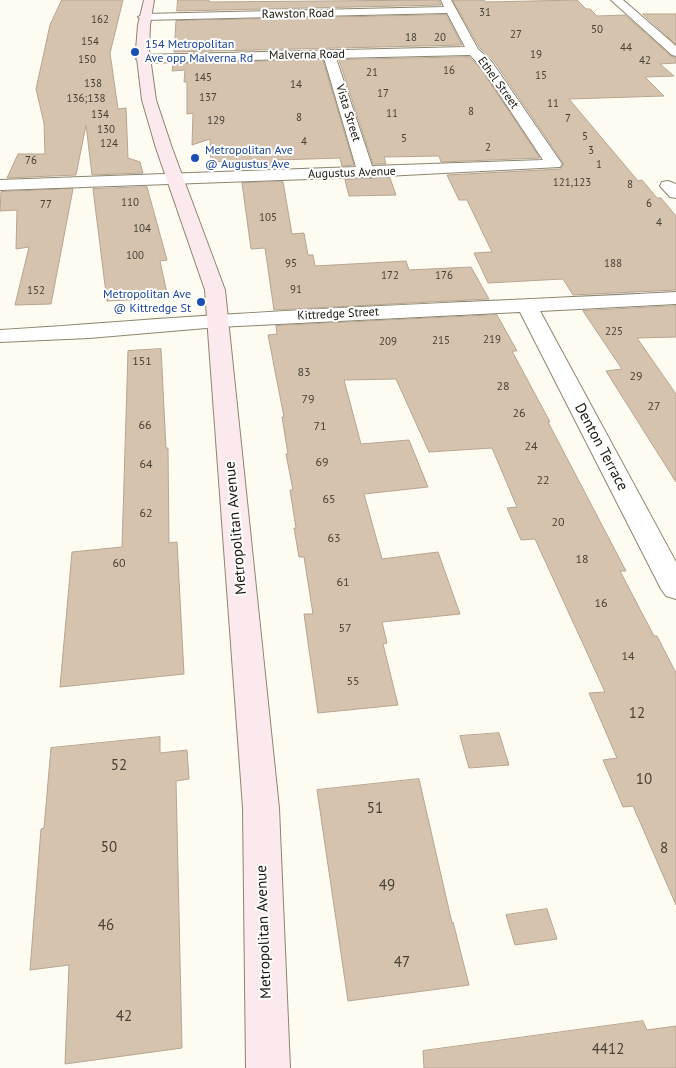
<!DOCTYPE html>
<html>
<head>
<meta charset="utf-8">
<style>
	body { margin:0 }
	canvas { display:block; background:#fefbf1 }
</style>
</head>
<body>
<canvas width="676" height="1068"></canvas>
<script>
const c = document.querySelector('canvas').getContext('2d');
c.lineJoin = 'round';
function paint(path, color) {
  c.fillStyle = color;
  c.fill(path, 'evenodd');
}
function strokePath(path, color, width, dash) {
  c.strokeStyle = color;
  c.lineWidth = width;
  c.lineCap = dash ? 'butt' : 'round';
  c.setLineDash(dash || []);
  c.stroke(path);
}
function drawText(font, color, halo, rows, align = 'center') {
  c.font = font + ' "PT Sans",sans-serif';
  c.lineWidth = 4;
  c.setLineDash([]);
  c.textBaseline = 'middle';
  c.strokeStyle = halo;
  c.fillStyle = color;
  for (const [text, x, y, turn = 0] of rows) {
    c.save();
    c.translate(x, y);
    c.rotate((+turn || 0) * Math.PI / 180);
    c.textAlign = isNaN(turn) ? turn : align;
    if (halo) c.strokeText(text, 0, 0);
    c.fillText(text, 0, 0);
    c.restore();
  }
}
const building = new Path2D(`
	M62,0H123L110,53L118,109L126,108L128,158L140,162L143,173L92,175L86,125L76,175L7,178L18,154H45L44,123L36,89L50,25Z
	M178,0H209V2L439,0L441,5L177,11Z
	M453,0H484L486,2L577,0L586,9H590L597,16L625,15L671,56L676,58V63L660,64L674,76L645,77L664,96L569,99L638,181L642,180L657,198H661L676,216V290L573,295L563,279L488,283L474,253L492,252L467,200H459L447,175L560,169L564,164L494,61L480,48Z
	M643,14H676V44Z
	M446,15L462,45L174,52L176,21Z
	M469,57L481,69L540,158L441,162L439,156L384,157L386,164H373L339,60Z
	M323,60L354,165L342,166L340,158L278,160L280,168L240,169L239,161L211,162L210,139L192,145L193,113L187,114V82H184L185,70L172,71L173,64Z
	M390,178L396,195L349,196L345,180Z
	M283,182L292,234L304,233L308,255H313L315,266L406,261L409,270L471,267L489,299L274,310L265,248L251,249L242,183Z
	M147,187L167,260L160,261L168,298L107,301L93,189Z
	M73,189L51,304L15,305L29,247L16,249L17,210L0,211L1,192Z
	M676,306V337L637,338L676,394V482L606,371L622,369L583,311Z
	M497,315L517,351H512L550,422H548L626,571H620L654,636H657L676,673V905L633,806L623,807L603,760L617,758L589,693L605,692L535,539L521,540L507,508L517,507L492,448L429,452L396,379L344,380L361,444L409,440L428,487L364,494L382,559L438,552L460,614L382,622L387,643L383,644L398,705L318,713L304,614H313L304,557H299L294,528H296L290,490H293L286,454H288L282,417H284L268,335L277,334L276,326Z
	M161,349L166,448H168L169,543L177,542L184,674L60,687L72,552L122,547L128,351Z
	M499,733L509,765L469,768L460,736Z
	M160,737V753L187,750L189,779L176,781L182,1048L65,1064L69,965L30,970L41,829L44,828L51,748Z
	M419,779L452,923L453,922L469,985L348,1001L317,790Z
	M547,909L557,939L515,945L506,915Z
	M643,1021L647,1030L676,1026V1068H424L423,1051Z`);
const street = new Path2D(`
	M441,0H451L478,49L492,62L562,164L560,167L366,177L0,190V180L356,167L324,58L142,63L136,59L142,55L465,47L447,13L144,20L138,17L144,14L444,7ZM470,55L482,68L543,160L372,166L336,58Z
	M611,0H623L676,46V56L672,55Z
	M668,181L676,184V198L670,197L660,186L662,182Z
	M676,292V304L540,311L676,562V599L666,596L661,589L520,312L218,327L89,338L0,342V330C73,326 146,319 219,315C372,305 524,300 676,292Z`);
const secondary = new Path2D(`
	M144,0H154L150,25L149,50L156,100L172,148L225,290L279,808L290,1068H246L243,808L205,290L156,148L142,100L136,50L138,25Z`);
const markers = [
	[135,52,5,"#1a4fb4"],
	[195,158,5,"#1a4fb4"],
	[201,302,5,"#1a4fb4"]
];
const farNumbernames = [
	["31",485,13],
	["162",100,20],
	["50",597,30],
	["27",516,35],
	["18",411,38],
	["20",440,38],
	["154",90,42],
	["44",626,48],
	["19",536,55],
	["150",87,60],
	["42",645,61],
	["16",449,71],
	["21",372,73],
	["15",541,76],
	["145",203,78],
	["138",93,84],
	["14",296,85],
	["17",383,94],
	["137",208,98],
	["136;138",86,99],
	["11",553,104],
	["8",471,112],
	["11",392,114],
	["134",100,115],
	["8",299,118],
	["7",568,119],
	["129",216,121],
	["130",106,130],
	["5",585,137],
	["5",404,139],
	["4",304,142],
	["124",109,144],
	["2",488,148],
	["3",591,151],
	["76",31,161],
	["1",599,165],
	["121,123",572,183],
	["8",630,185],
	["110",130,203],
	["6",649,204],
	["77",46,205],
	["105",268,218],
	["4",659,223],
	["104",142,229],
	["100",135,256],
	["95",291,264],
	["188",613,264],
	["172",390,276],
	["176",444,276],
	["91",296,290],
	["152",36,291],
	["225",614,332],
	["219",492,340],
	["215",441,341],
	["209",388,342]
];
const farStreetnames = [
	["Rawston Road",298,14,-1],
	["Malverna Road",307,55,-1],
	["Ethel Street",498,83,54],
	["Vista Street",348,113,73],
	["Augustus Avenue",352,173,-2],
	["Kittredge Street",338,314,-3]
];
const farTransitnames = [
	["154 Metropolitan",145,45],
	["Ave opp Malverna Rd",145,59],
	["Metropolitan Ave",205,151],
	["@ Augustus Ave",205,165],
	["Metropolitan Ave",191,295,"right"],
	["@ Kittredge St",191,309,"right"]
];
const numberNames = [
	["151",142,362],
	["83",304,373],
	["29",636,377],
	["28",503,387],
	["79",308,400],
	["27",654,407],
	["26",519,414],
	["66",145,426],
	["71",320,427],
	["24",531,447],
	["69",322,463],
	["64",146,465],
	["22",543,481],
	["65",329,500],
	["62",146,514],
	["20",558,523],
	["63",334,539],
	["18",582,560],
	["60",119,564],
	["61",343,583],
	["16",601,604],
	["57",345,629],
	["14",628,657],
	["55",353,682]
];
const streetNames = [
	["Denton Terrace",601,447,62],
	["Metropolitan Avenue",236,528,-95],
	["Metropolitan Avenue",264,932,-92]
];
const nearNumbernames = [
	["12",637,714],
	["52",119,766],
	["10",644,780],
	["51",375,809],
	["50",109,848],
	["8",664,849],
	["49",387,886],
	["46",106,926],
	["47",402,963],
	["42",124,1017],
	["4412",608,1050]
];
paint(building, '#d6c3ae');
strokePath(building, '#b7a490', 1);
strokePath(street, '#8c856d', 2);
strokePath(secondary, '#8c856d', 2);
paint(street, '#fff');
paint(secondary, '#fce9ed');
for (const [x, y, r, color] of markers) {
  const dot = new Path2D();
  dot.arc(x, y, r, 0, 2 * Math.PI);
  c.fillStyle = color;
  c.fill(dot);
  strokePath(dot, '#fff', 2);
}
drawText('11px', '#474034', null, farNumbernames);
drawText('12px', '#17150b', '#fff', farStreetnames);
drawText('12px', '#164399', '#fff', farTransitnames, 'left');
drawText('12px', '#474034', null, numberNames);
drawText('15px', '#17150b', '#fff', streetNames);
drawText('15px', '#474034', null, nearNumbernames);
</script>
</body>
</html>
